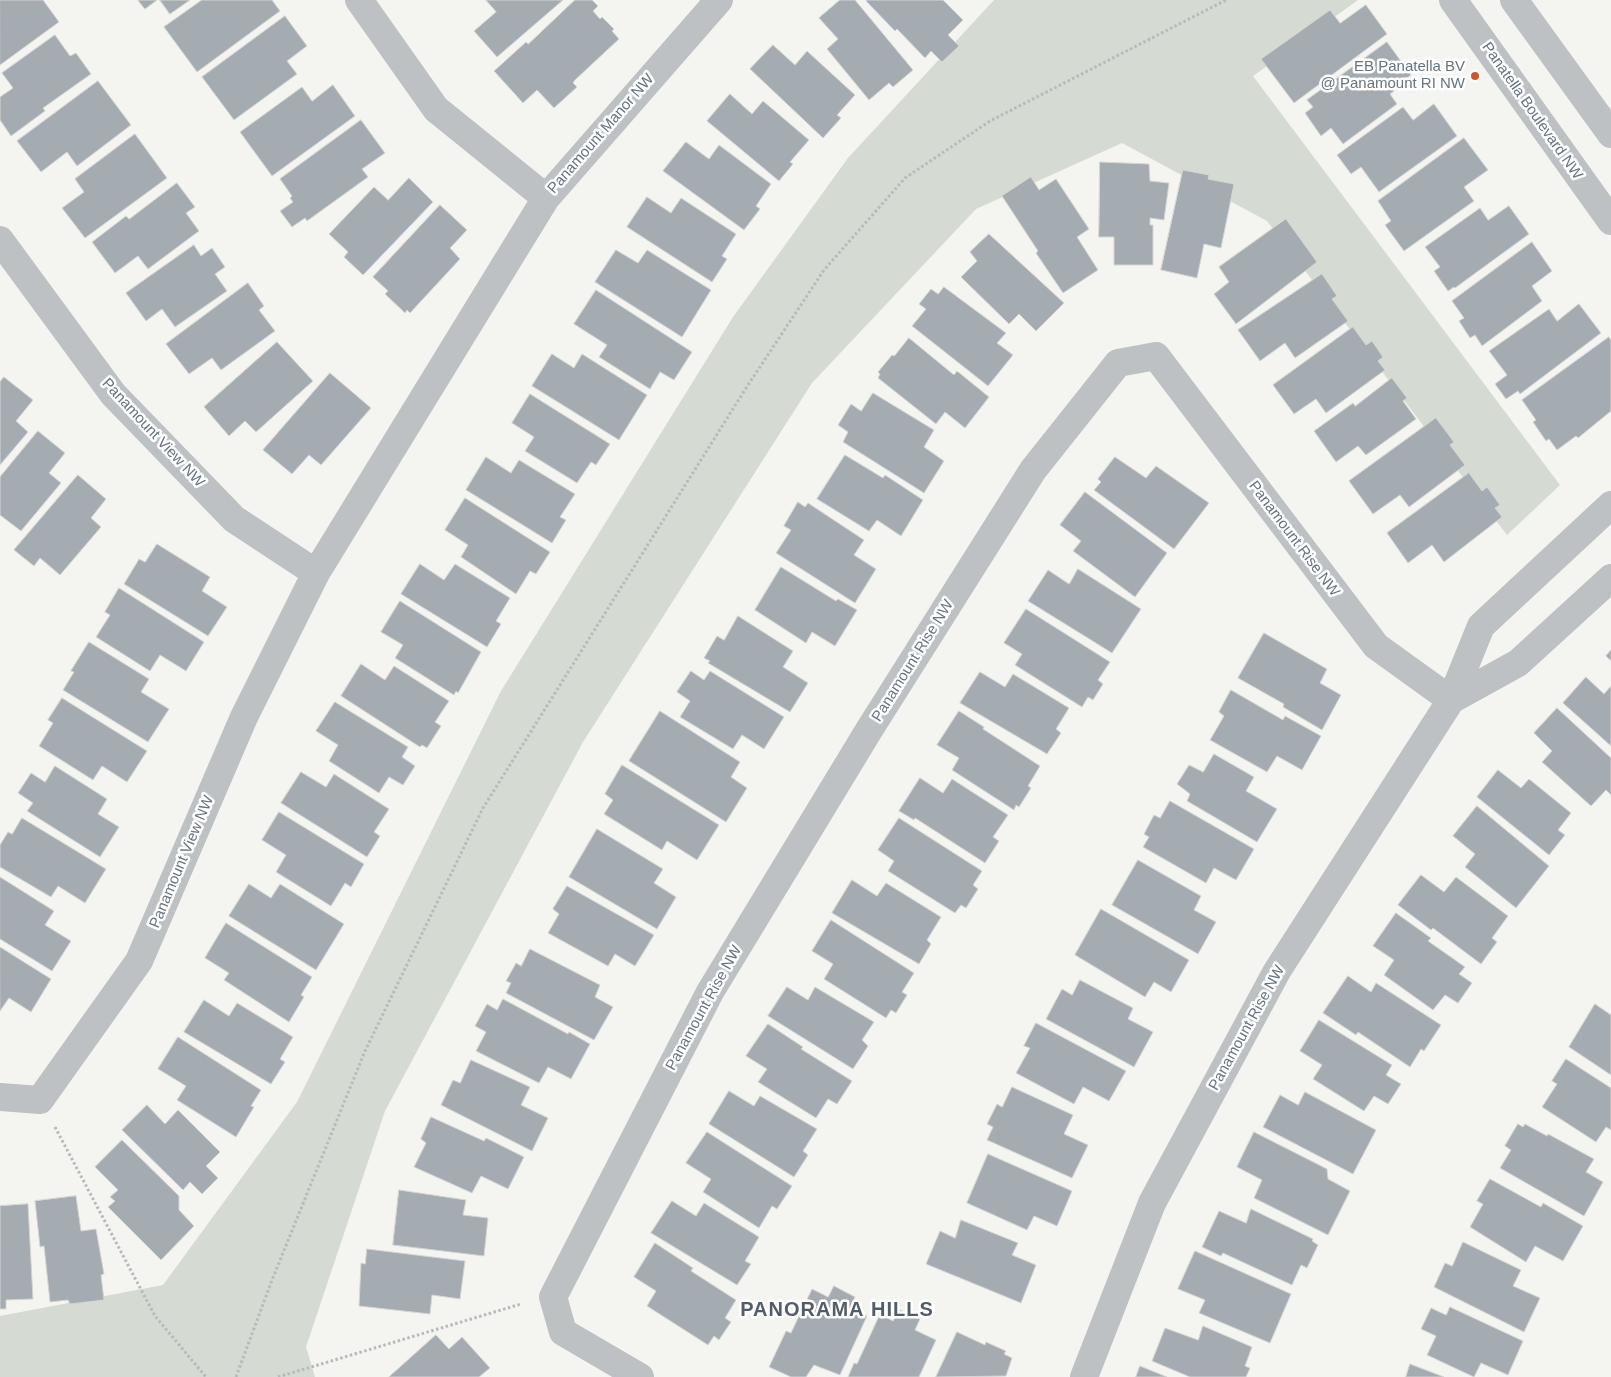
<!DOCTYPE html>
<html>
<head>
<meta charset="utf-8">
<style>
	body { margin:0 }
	canvas { display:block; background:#f4f4f1 }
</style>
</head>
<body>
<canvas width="1611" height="1377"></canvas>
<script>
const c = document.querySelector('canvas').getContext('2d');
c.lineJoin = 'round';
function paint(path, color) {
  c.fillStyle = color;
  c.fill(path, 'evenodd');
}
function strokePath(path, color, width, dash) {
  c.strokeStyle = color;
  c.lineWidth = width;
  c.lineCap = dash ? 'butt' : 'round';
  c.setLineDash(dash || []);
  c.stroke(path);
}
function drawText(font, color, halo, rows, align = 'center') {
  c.font = font + ' Helvetica,sans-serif';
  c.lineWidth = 5;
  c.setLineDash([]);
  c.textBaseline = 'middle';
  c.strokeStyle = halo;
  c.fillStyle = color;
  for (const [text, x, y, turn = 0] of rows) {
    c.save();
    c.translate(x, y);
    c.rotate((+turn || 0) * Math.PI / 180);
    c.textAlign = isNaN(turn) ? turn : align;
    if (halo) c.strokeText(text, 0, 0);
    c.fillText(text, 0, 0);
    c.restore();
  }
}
const green = new Path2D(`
	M994,0H1358L1253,76L1560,485L1507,535L1267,221L1122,143L976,209L812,383L583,742L385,1111L306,1347L315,1377H0V1316L163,1285L297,1102L501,691L733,317L848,158Z`);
const building = new Path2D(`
	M0,0H43L59,22L0,65Z
	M138,0H157L145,9Z
	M160,0H190L170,14Z
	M202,0H272L280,11L197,72L164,27Z
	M486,0H563L497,57L474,31L496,12Z
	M575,0H592L598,6L593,11L600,19L602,17L614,29L612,31L619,39L575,80L573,83L577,87L554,108L537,90L523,103L494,71L526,42L528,44Z
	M840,0H855L913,70L893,87L889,83L869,100L827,49L838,39L819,18Z
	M867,0H943L963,20L948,35L959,46L942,62L931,51L925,58L897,29L895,31L866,1Z
	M1366,5L1387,34L1294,103L1261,59L1330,10L1340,23Z
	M285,16L307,46L287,61L297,74L234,120L202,77Z
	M55,35L70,56L76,53L91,74L43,108L45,111L11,136L0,120V97L13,88L2,73Z
	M1387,42L1411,75L1393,88L1394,91L1390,94L1397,104L1343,144L1331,128L1321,136L1305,113L1313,107L1307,100Z
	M773,45L795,65L807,51L855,95L837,115L841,118L823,138L750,69Z
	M98,81L131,125L77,166L67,152L41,172L17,141Z
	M333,85L355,116L272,176L240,132L302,87L312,101Z
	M730,94L752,114L763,101L809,140L790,162L793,164L779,181L707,121Z
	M1434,104L1457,136L1379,192L1361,167L1351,174L1337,155L1403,107L1413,120Z
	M361,120L385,153L362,169L368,177L307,221L305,218L292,227L280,211L293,202L290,198L292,196L280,179Z
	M135,134L167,178L85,238L62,208L84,192L75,179Z
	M1464,138L1488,170L1464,187L1474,201L1404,251L1385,225L1391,221L1378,201Z
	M686,142L709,159L719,145L771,184L756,206L760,209L744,230L663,171Z
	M1100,162L1149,164L1150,181L1169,183L1164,220L1150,218V225H1153V265H1114V237H1099Z
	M1183,170L1209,175L1208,179L1234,184L1221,248L1204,244L1197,278L1161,270Z
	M1031,177L1039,190L1056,179L1089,229L1077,237L1098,270L1063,293L1036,253L1038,251L1002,196Z
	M409,178L433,202L363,275L344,257L348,252L329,234L374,187L388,200Z
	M177,183L195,207L186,213L199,231L148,269L138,256L115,273L92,242L126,216L129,219Z
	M647,197L671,213L681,198L736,234L722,256L727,259L712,282L627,227Z
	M440,205L467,230L450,248L460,259L410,313L407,310L405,313L385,294L388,291L373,277Z
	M1509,206L1529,234L1455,288L1454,287L1448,291L1434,271L1440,267L1425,247L1480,208L1488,220Z
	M1286,219L1317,262L1236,324L1214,294L1229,282L1219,267Z
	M989,234L1064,303L1036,331L1019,314L1009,324L961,277L977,261L970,252Z
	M1532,242L1552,271L1532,286L1542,301L1482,346L1475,335L1470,338L1459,321L1464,318L1452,301Z
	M194,245L201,256L212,248L225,267L215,274L227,291L175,327L162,309L146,321L126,293Z
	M616,250L638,263L647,250L711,290L682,337L595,282Z
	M1322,274L1337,296L1332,299L1348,321L1295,358L1285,343L1260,361L1238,330Z
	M248,283L264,306L259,310L275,331L221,370L212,358L189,374L166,344Z
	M944,287L1006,333L997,343L1013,355L988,386L912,326L926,309L919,304L931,289L938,294Z
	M596,290L692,352L674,380L660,372L650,389L599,357L607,345L574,324Z
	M1579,304L1601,333L1520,394L1518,391L1506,399L1495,384L1507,375L1489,351L1549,309L1557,321Z
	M1353,327L1366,345L1372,341L1383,357L1378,361L1385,370L1326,413L1316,399L1294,414L1273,385Z
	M1609,337L1611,340V411L1578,438L1576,436L1557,450L1549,439L1546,441L1533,422L1536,420L1522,400Z
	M909,338L954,375L957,371L989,397L965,428L945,412L936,424L878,378L880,374L878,372L892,355L894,356Z
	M277,342L313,381L256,432L245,421L229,436L204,407Z
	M552,354L574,368L582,354L647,395L619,440L532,386Z
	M330,373L371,408L321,465L309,455L292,474L263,450Z
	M4,377L33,400L16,421L28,432L0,465V382Z
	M1392,378L1407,398L1403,401L1416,419L1366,455L1358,446L1336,462L1314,431L1353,403L1355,406Z
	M873,393L934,430L924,447L944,461L924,493L843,442L848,432L838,425L851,404L861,411Z
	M530,394L610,444L596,465L591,462L577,483L525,451L534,437L512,423Z
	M1436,418L1454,442L1450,445L1465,465L1409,507L1400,495L1373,514L1349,481Z
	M38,431L65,453L49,473L61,483L21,531L0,515V477Z
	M845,455L883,478L885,475L923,500L901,536L877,520L869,531L817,499Z
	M486,457L511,473L519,460L575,494L560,517L566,520L552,543L466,490Z
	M1115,457L1146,478L1156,466L1209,503L1174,549L1094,490L1101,482L1098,479Z
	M1469,473L1482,491L1487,487L1500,505L1495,508L1502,517L1444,562L1432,545L1408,563L1387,533Z
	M78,475L106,499L91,518L101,527L60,575L40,558L34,566L14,550Z
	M1085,492L1167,553L1135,597L1073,551L1081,541L1060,525Z
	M465,498L550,552L536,574L530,571L516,594L461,557L468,545L445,530Z
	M798,502L805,507L808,503L864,540L854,555L876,569L855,603L776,553L791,530L784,526Z
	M157,544L210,577L202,591L227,607L208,636L124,584L139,559L145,562Z
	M420,564L444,580L455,564L510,598L496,621L501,624L487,647L401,594Z
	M781,567L836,601L838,599L857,610L835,646L812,632L806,643L755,610Z
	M1078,569L1141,609L1112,653L1028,601L1048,570L1069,584Z
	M119,588L204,642L186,671L160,655L150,671L96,637L110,615L105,612Z
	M400,601L481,652L458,693L456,691L454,695L395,658L403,645L381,632Z
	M1026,609L1110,662L1098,680L1103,684L1093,700L1088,697L1082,707L1015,665L1022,654L1004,643Z
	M738,616L793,651L783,667L808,683L790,712L708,663L710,661L704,658L717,636L724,640Z
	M1264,633L1327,669L1320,683L1341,695L1322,730L1283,707L1284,704L1238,678Z
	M89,642L149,679L141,692L169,709L148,742L63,690L74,672L71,671Z
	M1611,650V661L1606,656Z
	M361,664L385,680L394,666L449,701L435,722L441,726L427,748L422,745L420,747L341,696Z
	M691,671L704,680L710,671L784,717L764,749L742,735L733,749L680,717L690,701L677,692Z
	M980,672L1005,687L1013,674L1069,708L1056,729L1061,733L1047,754L960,703Z
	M1586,677L1604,694L1611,686V746L1563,703Z
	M1231,690L1283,720L1285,716L1321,736L1302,770L1277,756L1267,772L1210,740L1224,716L1219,712Z
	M62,698L147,751L127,782L102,766L93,780L39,746L53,723L48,720Z
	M335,702L408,747L402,757L415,766L403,785L389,777L379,793L329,761L338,745L316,731Z
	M1557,708L1611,758V795L1606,790L1591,806L1542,762L1552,751L1534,733Z
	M660,711L740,762L731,777L747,788L726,822L629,761Z
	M959,711L984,727L983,729L1040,766L1028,786L1031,788L1019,807L1016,805L1014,810L952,770L959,758L937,745Z
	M1214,754L1254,777L1246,791L1277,809L1257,842L1187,801L1190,794L1177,784L1189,765L1203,772Z
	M622,765L719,825L697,860L667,841L662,850L604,814L613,800L605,794Z
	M55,766L107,799L98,814L119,827L100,857L27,811L33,803L18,793L31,773L45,782Z
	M1498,770L1521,788L1529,779L1571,813L1558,830L1565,835L1549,855L1477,797Z
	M301,772L326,787L334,774L389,809L374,832L380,836L367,857L281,803Z
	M920,778L943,793L952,779L1008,815L993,837L999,841L985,863L915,818L914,820L899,811Z
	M1170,801L1254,849L1236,880L1214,868L1206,883L1143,847L1149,837L1144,834L1154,815L1160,818Z
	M1477,806L1549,866L1516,908L1465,867L1475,854L1453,836Z
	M279,812L364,864L351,887L345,883L331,906L276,872L286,855L262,840Z
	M22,818L106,869L85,903L58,886L51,897L0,867V845L8,832L12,834Z
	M899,818L982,871L973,885L978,889L966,908L961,905L955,913L888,871L894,861L878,850Z
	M597,829L663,869L654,883L676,897L657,929L569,877Z
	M1138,860L1201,896L1194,910L1216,922L1198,954L1112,905Z
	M1421,875L1444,892L1456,877L1508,916L1492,938L1497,942L1481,964L1433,928L1431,930L1398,905Z
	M0,877L54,911L45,925L71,941L52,971L0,939Z
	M852,880L877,896L886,883L941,917L927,940L931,944L919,964L832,913Z
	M249,884L271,898L280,884L344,924L316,970L229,916Z
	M567,886L654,935L635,966L615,954L608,966L548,933L559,914L553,909Z
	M1101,909L1189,960L1171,992L1154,982L1145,997L1075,955Z
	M1396,913L1431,938L1428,941L1465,967L1459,974L1472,983L1458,1003L1445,995L1433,1010L1384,975L1394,960L1373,946Z
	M831,920L914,973L902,992L907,995L896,1013L891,1010L886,1018L824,979L833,964L812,951Z
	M226,923L312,977L301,995L304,997L289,1022L224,980L229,973L205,958Z
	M0,947L51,979L31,1012L9,998L0,1011Z
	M530,949L600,985L595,997L613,1007L594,1040L506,993L511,983L506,981L516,963L521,966Z
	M1348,976L1371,992L1376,983L1441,1025L1424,1051L1421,1049L1410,1067L1358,1032L1356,1035L1323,1013Z
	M1080,980L1133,1008L1128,1019L1153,1032L1134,1067L1046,1019L1062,989L1072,995Z
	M787,987L808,1000L815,987L874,1022L862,1040L868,1046L853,1069L768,1016Z
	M503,999L568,1034L569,1032L590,1044L571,1079L548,1067L539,1083L476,1051L486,1032L475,1026L487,1004L497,1010Z
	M204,1000L229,1016L237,1003L293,1037L280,1059L285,1062L271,1084L184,1032Z
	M1595,1004L1611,1015V1075L1569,1047Z
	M1319,1020L1392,1065L1386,1075L1401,1084L1388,1104L1374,1096L1364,1111L1313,1079L1322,1065L1300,1051Z
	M1036,1023L1126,1071L1109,1101L1083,1087L1074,1104L1016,1073L1030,1048L1024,1046Z
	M768,1024L803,1047L801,1049L852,1081L837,1104L828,1099L816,1118L758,1082L767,1069L746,1056Z
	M178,1037L261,1090L251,1106L254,1107L236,1137L177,1100L186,1086L158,1069Z
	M1566,1059L1611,1088V1130L1606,1127L1596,1142L1542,1107L1557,1084L1552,1081Z
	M471,1060L530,1087L521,1105L548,1118L532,1151L441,1105L453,1080L460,1083Z
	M1012,1087L1073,1115L1064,1134L1088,1145L1072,1178L987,1140L993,1127L987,1124L997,1104L1002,1107Z
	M729,1091L754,1106L760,1096L817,1129L803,1151L808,1155L794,1177L709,1124Z
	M1305,1092L1376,1130L1353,1174L1263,1127L1280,1095L1298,1105Z
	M147,1105L165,1124L178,1110L220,1152L206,1166L218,1178L202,1194L190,1182L183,1190L122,1130Z
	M431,1117L484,1141L486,1138L524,1157L508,1189L481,1176L472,1193L414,1167L426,1143L421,1139Z
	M1518,1124L1523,1127L1525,1124L1547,1136L1548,1134L1594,1159L1586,1172L1603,1182L1584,1216L1500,1168L1511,1150L1505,1146Z
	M707,1132L792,1186L777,1209L772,1206L759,1228L703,1192L711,1179L686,1163Z
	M1254,1132L1327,1169L1328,1179L1350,1191L1328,1235L1254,1198L1262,1180L1237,1167Z
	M122,1140L179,1196V1210L194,1226L161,1260L108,1207L115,1201L110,1197L118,1190L95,1167Z
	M988,1154L1072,1191L1057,1226L1034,1216L1027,1230L967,1203Z
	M1490,1179L1541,1207L1543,1203L1583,1226L1563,1261L1535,1246L1526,1262L1470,1227L1483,1204L1477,1201Z
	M399,1190L466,1200L463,1215L488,1218L484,1256L393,1245Z
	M76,1196L81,1231L96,1229L104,1274L101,1275L104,1300L70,1304L68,1300L50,1302L44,1246L40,1247L35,1201Z
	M672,1201L696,1216L704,1203L759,1237L745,1261L751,1264L737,1285L651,1233Z
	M28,1204L33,1299L6,1300V1309H0V1206Z
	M1251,1209L1313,1239L1312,1241L1318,1245L1307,1268L1301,1265L1292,1285L1223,1253L1221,1256L1202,1247L1219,1211L1246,1223Z
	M961,1220L1018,1243L1012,1255L1036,1265L1021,1303L926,1264L940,1231L955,1238Z
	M1463,1242L1521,1270L1513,1286L1540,1298L1524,1332L1434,1287L1445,1263L1452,1266Z
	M655,1243L693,1268L691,1271L736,1300L725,1318L731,1322L719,1340L714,1336L708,1345L647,1306L656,1291L634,1277Z
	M367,1249L465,1261L460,1299L432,1295L430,1314L359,1306L361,1263L365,1264Z
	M1195,1251L1291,1294L1270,1343L1199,1313L1205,1300L1178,1289Z
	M834,1286L855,1297L850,1308L867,1316L840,1375L814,1365L806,1377H791L769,1367L786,1331L791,1333L812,1289L828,1297Z
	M1450,1307L1523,1341L1508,1375L1481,1363L1474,1377L1427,1355L1436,1336L1421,1329L1431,1308L1446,1315Z
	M898,1309L920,1319L915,1330L936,1340L919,1377H848L854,1363L857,1364L880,1314L893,1321Z
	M1203,1326L1252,1347L1245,1366L1250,1368L1246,1377H1190L1152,1361L1165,1328L1198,1340Z
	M957,1332L985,1345L986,1342L1006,1351L1004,1354L1012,1358L1006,1376L936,1377Z
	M436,1335L449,1349L462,1337L490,1368L479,1377H389Z
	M1410,1364L1444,1377H1406Z
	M1140,1366L1167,1377H1136Z`);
const path = new Path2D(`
	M55,1127L155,1316L206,1377
	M236,1377L272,1280L365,1051L483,808L746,388L824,270L905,178L990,121L1226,0
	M278,1377L521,1304`);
const minor = new Path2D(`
	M359,0L436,109L546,198
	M0,240L113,394L234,519L316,573
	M1451,700L1518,663L1611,578
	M0,1097L40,1100L139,961L244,717L316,573L546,198L719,0
	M640,1377L563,1332L553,1297L710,992L869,730L1033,470L1118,363L1156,356L1376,646L1451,700
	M1084,1377L1152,1203L1277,971L1451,700L1481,626L1611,505`);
const tertiary = new Path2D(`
	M1453,0L1611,221
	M1514,0L1611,134`);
const markers = [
	[1475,76,5,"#d25333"]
];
const poiNames = [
	["EB Panatella BV",1465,67],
	["@ Panamount RI NW",1465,84]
];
const streetNames = [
	["Panatella Boulevard NW",1532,111,55],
	["Panamount Manor NW",601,134,-49],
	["Panamount View NW",153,433,47],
	["Panamount Rise NW",1294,539,53],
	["Panamount Rise NW",913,661,-58],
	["Panamount View NW",182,862,-67],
	["Panamount Rise NW",704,1008,-61],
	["Panamount Rise NW",1247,1028,-61]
];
const districtNames = [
	["PANORAMA HILLS",837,1310]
];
paint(green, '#d5dad2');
paint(building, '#a5acb1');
strokePath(building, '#d5d5d3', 1);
strokePath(path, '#b7babc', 3, [2.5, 2.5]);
strokePath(minor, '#bdc1c4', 28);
strokePath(tertiary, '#bdc1c4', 28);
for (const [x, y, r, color] of markers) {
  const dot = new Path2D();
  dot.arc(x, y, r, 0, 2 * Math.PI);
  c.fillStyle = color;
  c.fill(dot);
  strokePath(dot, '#fff', 2);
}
drawText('15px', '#66747f', '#fff', poiNames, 'right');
drawText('15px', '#66747f', '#fff', streetNames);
c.letterSpacing = '1px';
drawText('bold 20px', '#535d65', '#fff', districtNames);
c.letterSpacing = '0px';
</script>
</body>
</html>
